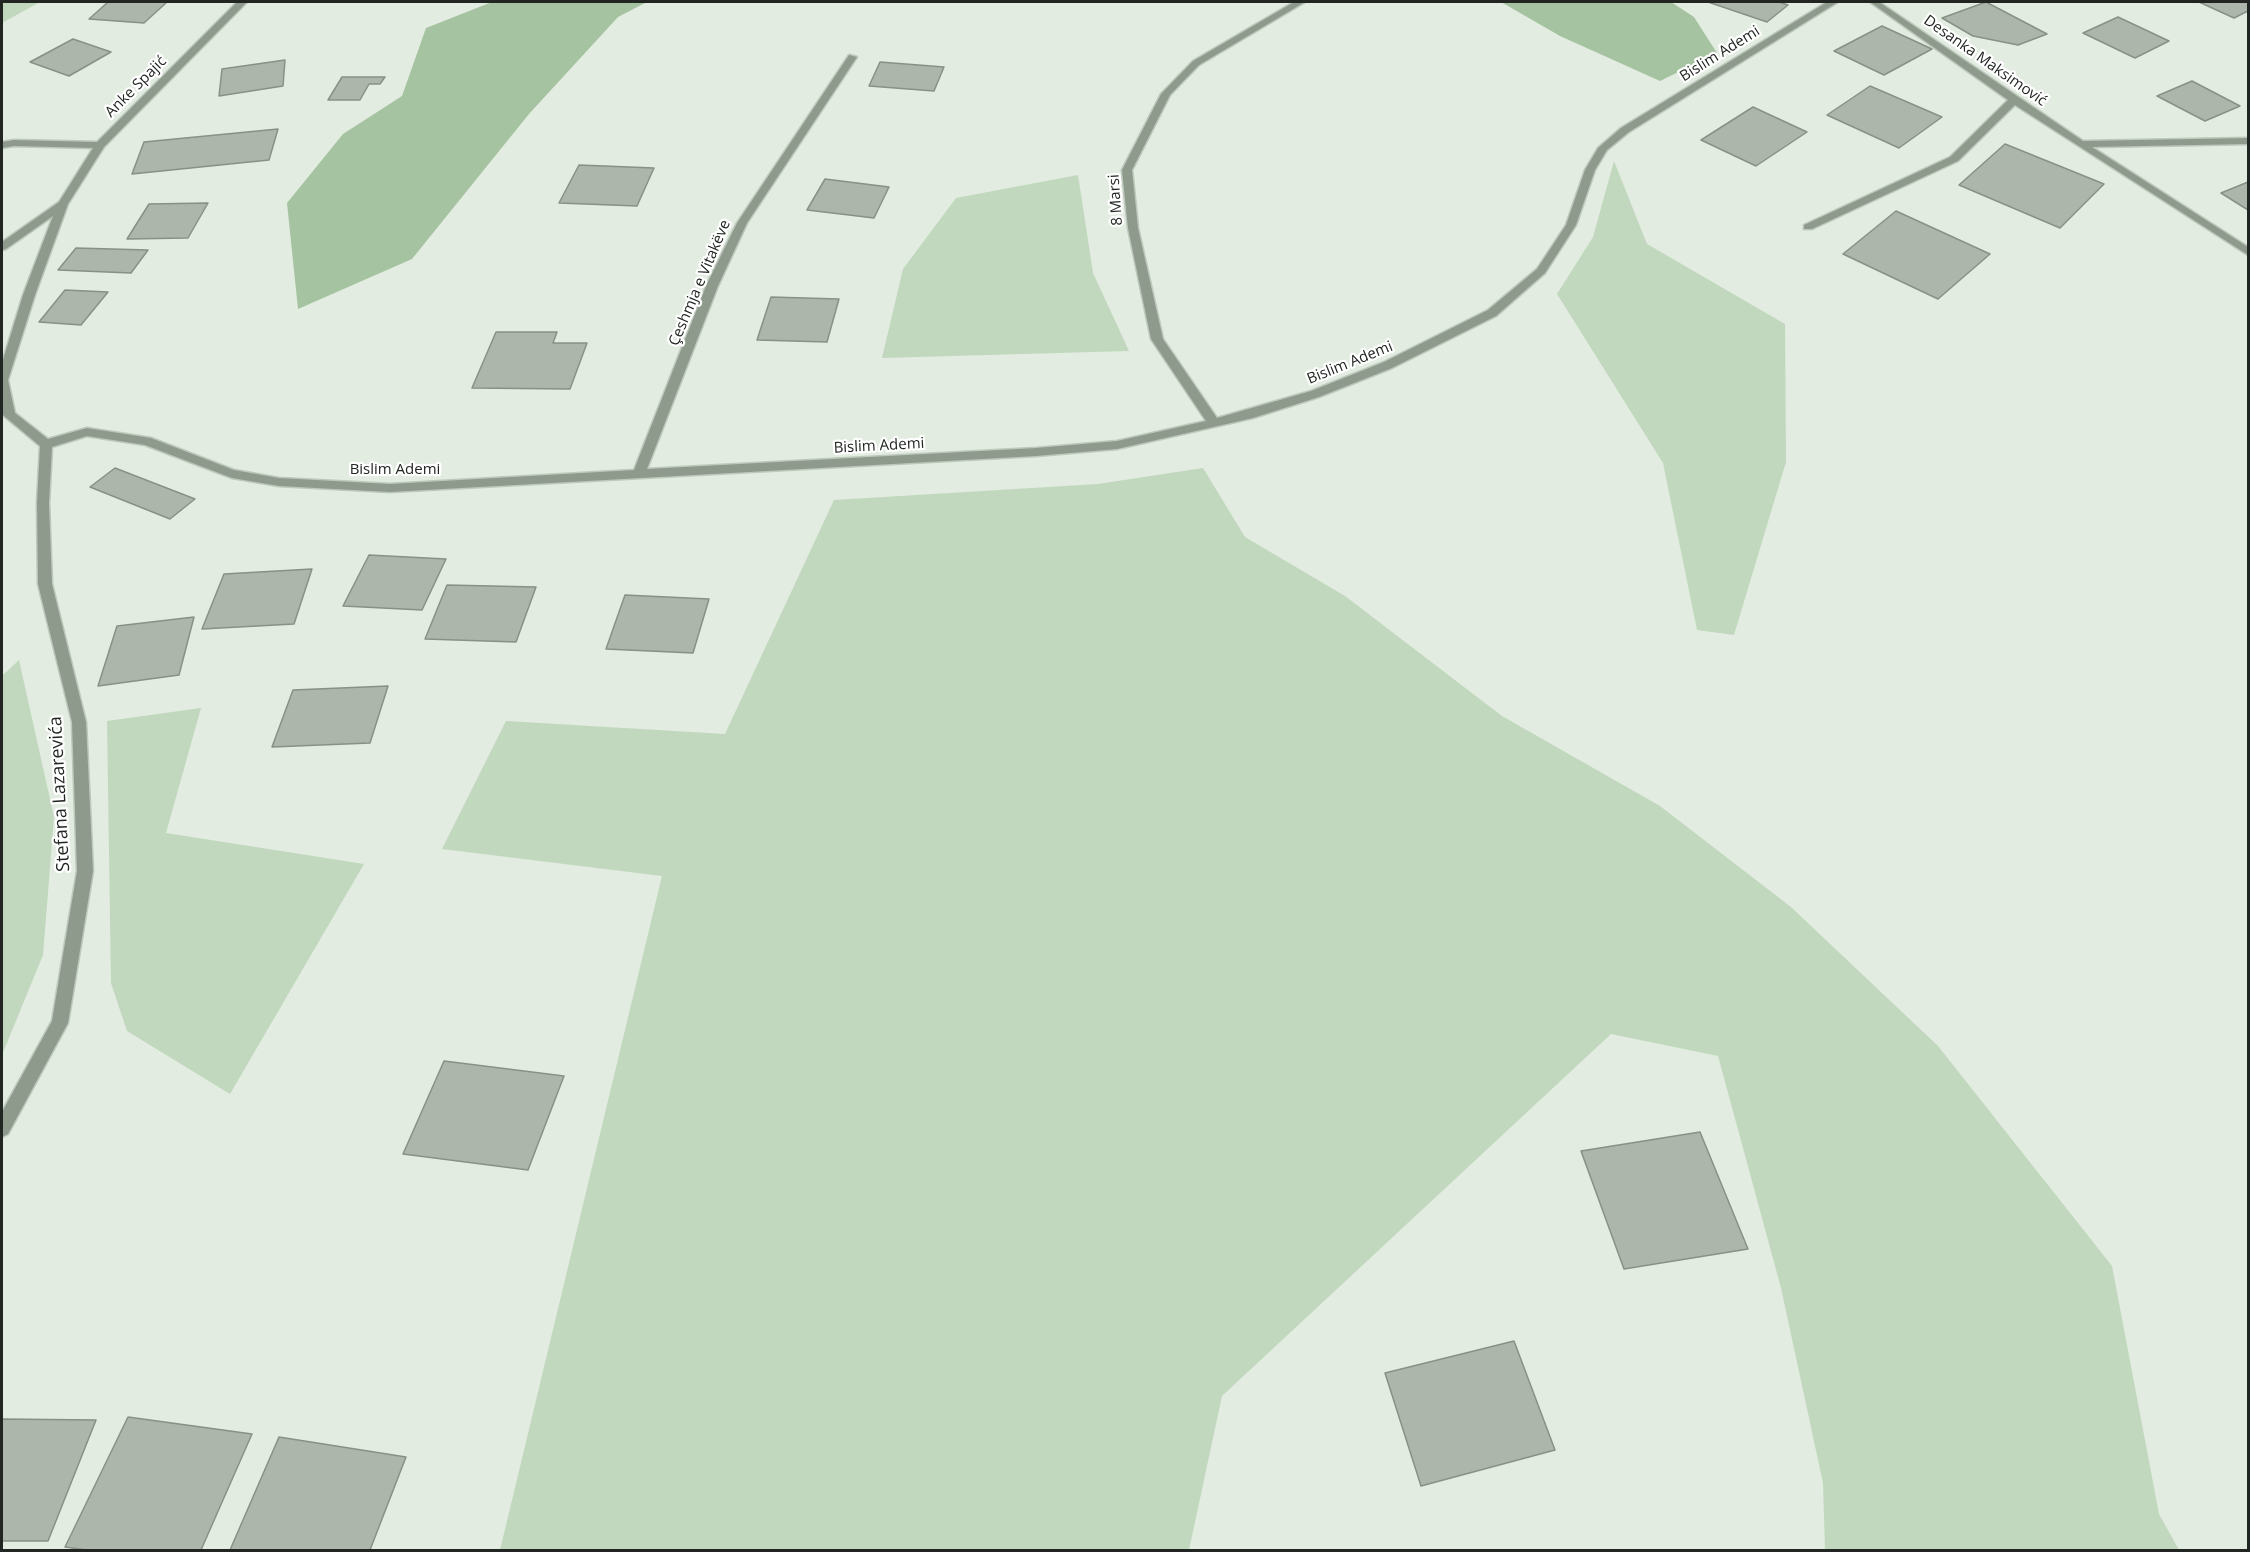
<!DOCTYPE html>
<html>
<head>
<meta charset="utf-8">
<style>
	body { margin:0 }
	#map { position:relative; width:2250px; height:1552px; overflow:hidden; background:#e2ece0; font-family:"Open Sans",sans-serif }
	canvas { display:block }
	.frame { position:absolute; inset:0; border:3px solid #222622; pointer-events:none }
</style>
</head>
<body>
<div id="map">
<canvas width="2250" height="1552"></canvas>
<div class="frame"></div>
</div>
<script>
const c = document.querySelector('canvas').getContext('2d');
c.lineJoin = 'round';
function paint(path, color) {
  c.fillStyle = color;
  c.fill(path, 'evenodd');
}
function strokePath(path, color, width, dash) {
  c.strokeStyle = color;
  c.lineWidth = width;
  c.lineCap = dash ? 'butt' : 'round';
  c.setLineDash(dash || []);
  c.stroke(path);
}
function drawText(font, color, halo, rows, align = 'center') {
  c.font = font + ' "Open Sans",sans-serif';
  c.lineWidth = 4.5;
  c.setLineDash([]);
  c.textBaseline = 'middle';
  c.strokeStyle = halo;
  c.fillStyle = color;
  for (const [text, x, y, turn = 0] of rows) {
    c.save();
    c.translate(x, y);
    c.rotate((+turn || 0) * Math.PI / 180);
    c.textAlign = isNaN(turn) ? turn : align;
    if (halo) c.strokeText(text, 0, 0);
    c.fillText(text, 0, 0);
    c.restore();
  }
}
const green = new Path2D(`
	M2,2H40L2,23Z
	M1614,161L1647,244L1785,324L1786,462L1734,635L1697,630L1663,463L1557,294L1593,237Z
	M1078,175L1093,273L1129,351L882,358L903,269L956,198Z
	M1203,468L1245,537L1345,596L1502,716L1660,806L1791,907L1938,1046L2112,1266L2159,1514L2179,1550H1825L1823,1483L1781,1288L1718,1056L1611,1034L1222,1396L1189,1550H500L662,876L442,849L506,721L725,734L834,500L1098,484Z
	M19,660L54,817L43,955L2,1055V676Z
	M201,708L166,833L364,864L230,1094L127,1031L111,983L107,721Z`);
const forest = new Path2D(`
	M492,2H647L618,17L529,114L412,259L298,309L287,203L343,134L402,96L426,28Z
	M1501,2H1671L1694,17L1717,53L1660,81L1560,36Z`);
const building = new Path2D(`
	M108,2H167L144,23L89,19Z
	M1708,2H1779L1788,5L1767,22Z
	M1986,2L2047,34L2018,45L1973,36L1942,18Z
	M2199,2H2248V11L2234,18Z
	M2118,17L2169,41L2135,58L2083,33Z
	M1882,26L1932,49L1884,75L1834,51Z
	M73,39L111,52L69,76L30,62Z
	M285,60L283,86L219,96L222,69Z
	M880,62L944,67L934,91L869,86Z
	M342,77H385L380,84H369L360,100H328Z
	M2192,81L2240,106L2205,121L2157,96Z
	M1870,86L1942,117L1899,148L1827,115Z
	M1753,107L1807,132L1756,166L1701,140Z
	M278,129L269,160L132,174L144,142Z
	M2005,144L2104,184L2060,228L1959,185Z
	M579,165L654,168L637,206L559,203Z
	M825,179L889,187L874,218L807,210Z
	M2248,182V210L2221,193Z
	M208,203L188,238L127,239L149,204Z
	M1896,211L1990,254L1938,299L1843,254Z
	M76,248L148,250L131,273L58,270Z
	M65,290L108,292L81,325L39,322Z
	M771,297L839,299L827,342L757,340Z
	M496,332H557L553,343H587L570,389L472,388Z
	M115,468L195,499L170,519L90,487Z
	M369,555L446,559L422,610L343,606Z
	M312,569L294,624L202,629L224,574Z
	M447,585L536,587L516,642L425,639Z
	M625,595L709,599L693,653L606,649Z
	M194,617L179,675L98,686L117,626Z
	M388,686L370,743L272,747L293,690Z
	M444,1061L564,1076L528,1170L403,1154Z
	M1700,1132L1748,1249L1624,1269L1581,1151Z
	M1514,1341L1555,1450L1421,1486L1385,1373Z
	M128,1417L252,1434L201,1550H86L65,1547Z
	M2,1419L96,1420L48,1541H2Z
	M279,1437L406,1457L370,1550H230Z`);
const minor = new Path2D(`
	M237,2H247L104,147L68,204L35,295L8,380L15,413L48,439L87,428L151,438L234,470L279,478L390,484L634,470L706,286L737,223L849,55L857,57L747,223L718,286L647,469L1036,448L1117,441L1206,421L1151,339L1128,228L1122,170L1161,94L1193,61L1294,2H1305L1199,65L1170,95L1132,170L1138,228L1163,339L1217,418L1311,391L1384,362L1488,310L1537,269L1566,225L1585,170L1598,148L1621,128L1827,2H1838L1629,132L1607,150L1595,170L1576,225L1545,273L1496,316L1392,368L1319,397L1253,418L1117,449L1036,456L390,492L279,486L232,478L145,445L87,436L52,447L49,503L52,584L86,722L93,871L68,1023L8,1134L2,1137V1112L52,1021L77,871L72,722L38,584L37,503L40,446L3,415L2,363L23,295L53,216L6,249L2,250V242L59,202L93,148L14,146L2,148V142L14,140L97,142Z
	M1870,2H1879L2083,141L2248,138V144L2092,147L2248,247V255L2015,105L1958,161L1812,229H1804V225L1950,157L2008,100Z`);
const farStreetnames = [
	["Bislim Ademi",1720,54,-32],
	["Desanka Maksimović",1985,61,35],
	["Anke Spajić",136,87,-45],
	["8 Marsi",1116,200,-94],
	["Çeshmja e Vitakëve",700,283,-67],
	["Bislim Ademi",1350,363,-22],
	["Bislim Ademi",879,446,-3],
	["Bislim Ademi",395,470]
];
const streetNames = [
	["Stefana Lazarevića",60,794,-93]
];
paint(green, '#c1d8be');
paint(forest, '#a6c3a1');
paint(building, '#acb6ab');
strokePath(building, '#889187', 1.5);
strokePath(minor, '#bfc8be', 3);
paint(minor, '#8e9b8c');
drawText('15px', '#222622', '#fff', farStreetnames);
drawText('18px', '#222622', '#fff', streetNames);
</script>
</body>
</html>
